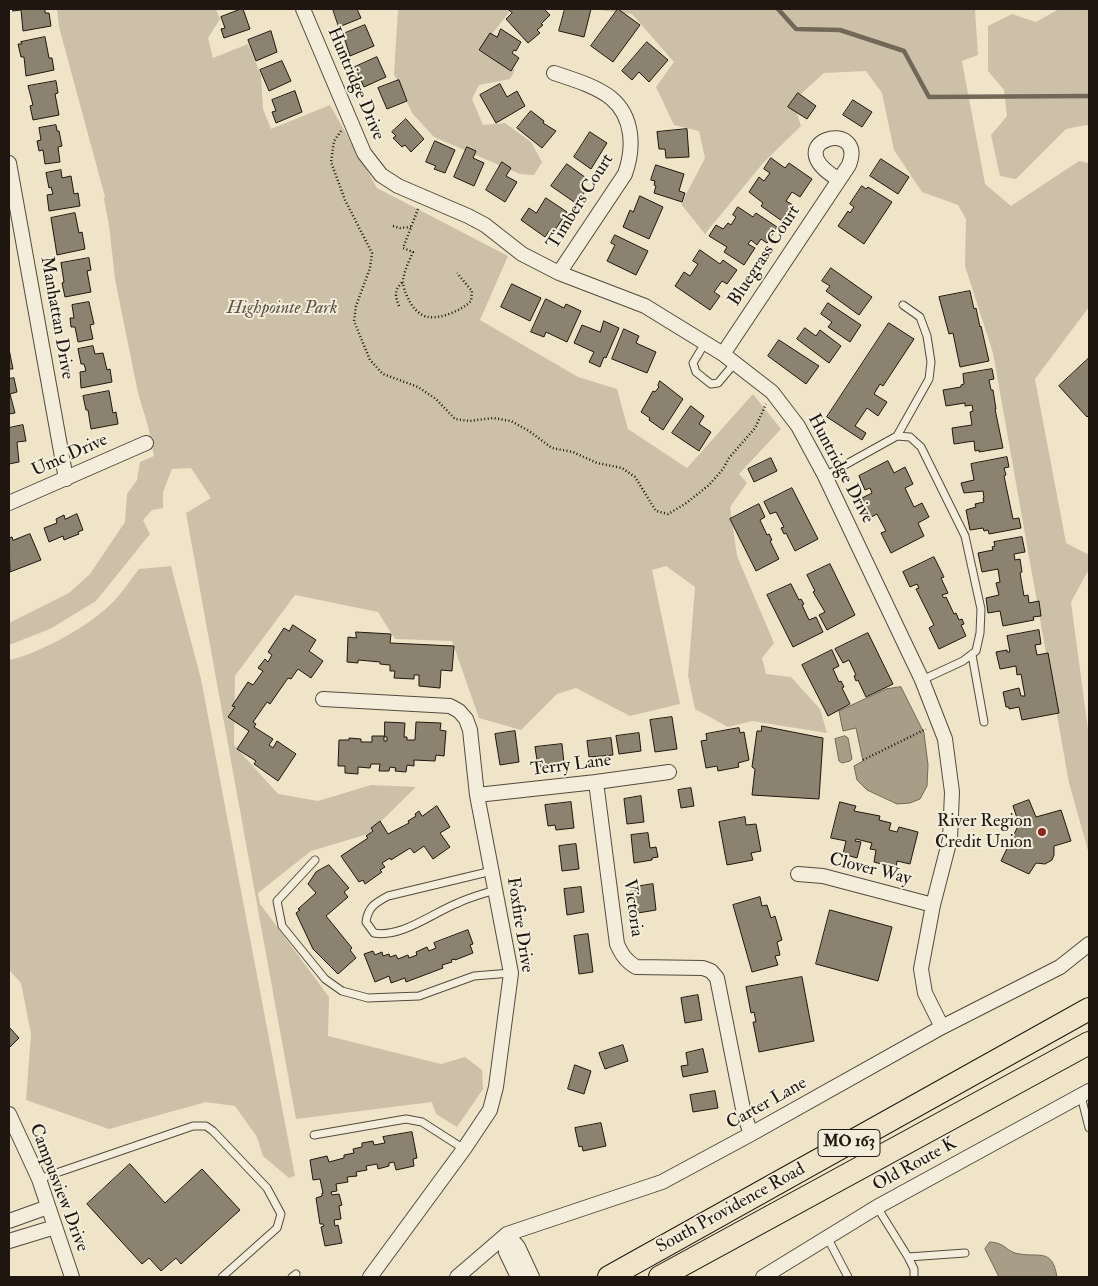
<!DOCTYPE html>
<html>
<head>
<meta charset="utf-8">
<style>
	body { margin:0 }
	#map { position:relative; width:1098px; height:1286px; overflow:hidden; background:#efe4c7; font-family:"IM FELL Double Pica",serif }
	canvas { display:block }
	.frame { position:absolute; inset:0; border:10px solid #1f170f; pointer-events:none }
</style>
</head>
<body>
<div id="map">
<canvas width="1098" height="1286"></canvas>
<div class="frame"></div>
</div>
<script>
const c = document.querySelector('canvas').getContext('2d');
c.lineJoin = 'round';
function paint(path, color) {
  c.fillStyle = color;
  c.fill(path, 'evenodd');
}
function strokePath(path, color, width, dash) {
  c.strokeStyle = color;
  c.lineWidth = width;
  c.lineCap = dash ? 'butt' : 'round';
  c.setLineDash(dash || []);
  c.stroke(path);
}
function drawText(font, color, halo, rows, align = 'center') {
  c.font = font + ' "IM FELL Double Pica",serif';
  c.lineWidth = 4;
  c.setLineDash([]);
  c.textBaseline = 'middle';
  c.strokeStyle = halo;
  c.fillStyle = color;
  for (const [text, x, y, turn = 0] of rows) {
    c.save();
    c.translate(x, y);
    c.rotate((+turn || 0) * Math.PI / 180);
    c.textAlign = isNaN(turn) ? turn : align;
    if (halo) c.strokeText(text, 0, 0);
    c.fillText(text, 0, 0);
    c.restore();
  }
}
const green = new Path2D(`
	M57,9H216L220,19L208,38L213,58L248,44L261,75L263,109L271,129L330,105L377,188L508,256L480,320L578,377L617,389L628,429L687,468L753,394L781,429L739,474L747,483L730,507L737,556L774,643L762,658L766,674L791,677L820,709L827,733L752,721L728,727L695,709L688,676L695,587L666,566L652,570L680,704L630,716L576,688L557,694L521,730L479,718L452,641L395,639L378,612L295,595L235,676L234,745L278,794L318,801L371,785L416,787L368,834L311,851L258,893L260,904L329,997L328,1036L441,1064L465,1057L482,1070L483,1089L457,1127L436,1114L432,1102L296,1119L186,513L211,498L191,468L172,469L163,492V508L152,510L143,520L150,534L96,601L50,629L9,645V623L69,593L90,574L125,522L127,494L137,480L140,462L154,456L148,426L138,393L115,279L109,225L104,199L105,197L59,27Z
	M398,9H512L478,51L515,70L510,79L479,85L472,99L483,125L505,123L531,142L542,162L534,175L520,174L434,137L412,113L394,74Z
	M591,9H975L978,55L962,61L985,184L1011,206L1079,161L1089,163V307L1035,379L1066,543L1089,555V569L1071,602L1089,737V854L1069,783L993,353L965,266L966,219L958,205L922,192L894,150L882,93L866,71L824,73L793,101L801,126L763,163L705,234L681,204L705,158L699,131L674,125L656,87L674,62L632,14Z
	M1059,9H1087L1089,12V126L1086,125L1066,129L1016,179L1000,176L991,135L1007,116L1004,90L988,71V26L1012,14L1036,22Z
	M171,566L201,679L295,1176L289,1178L263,1156L257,1137L235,1106L206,1102L109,1129L26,1100L31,1034L21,983L9,970V660C41,653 93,624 115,600C124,590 131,579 139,569Z`);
const water = new Path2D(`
	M901,687L924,733L928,765L927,786L920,799L910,803L897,804L867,790L857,780L854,766L863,761L856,728L843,731L839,711L886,689Z
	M845,736L848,738L852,759L850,761L842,763L839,761L835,739Z
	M990,1242C1005,1243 1004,1249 1015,1253C1038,1259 1052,1246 1057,1277H999L985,1249Z`);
const stream = new Path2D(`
	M778,9L796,29L840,30L904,51L929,97L1089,96`);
const building = new Path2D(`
	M13,9H45V13H49L51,26L23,31L21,10L13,11Z
	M241,9H243L250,29L224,38L221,29L225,28L221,17Z
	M333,9H357L361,18L339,27Z
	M508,9H544L550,15L541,24L543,25L537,30L540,33L528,43L506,19L512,13Z
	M565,9H591L584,37L559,31Z
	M618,9L640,25L613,62L591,46Z
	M365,25L374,46L350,56L343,34Z
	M501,29L521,42L516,51L514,50L512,53L519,58L511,71L479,50L490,33L497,37Z
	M271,31L277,52L256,61L248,40Z
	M45,37L49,58H52L54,70L26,76L24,57H21L18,44H22L21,42Z
	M647,42L668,60L649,82L639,72L632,80L622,71Z
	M377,57L386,77L364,87L355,67Z
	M282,61L291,81L269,91L260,70Z
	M399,80L407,101L387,109L378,88Z
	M56,81L58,93L55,94L59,115L33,120L30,106L33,105L28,86Z
	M500,84L507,97L517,91L525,106L496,123L480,95Z
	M295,91L302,112L276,123L272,112L276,111L272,100Z
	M798,93L816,106L807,119L788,107Z
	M853,100L872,112L862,127L843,115Z
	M531,111L544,121L543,123L556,131L542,148L517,128Z
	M406,119L424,139L411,152L405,145L402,147L393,138L396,136L392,132Z
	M56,125L57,131H59L62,146L58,147L60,162L45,164L43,150L39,151L37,141L41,140L39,128Z
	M687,129L689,157L666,158L665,149H659L657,132Z
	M590,132L607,143L591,169L574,157Z
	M435,141L455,150L445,173L434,169L436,166L426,162Z
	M467,147L476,151L473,158L484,163L474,186L454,177Z
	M771,158L785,168L789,163L812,179L800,197L792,192L786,201L793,205L782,221L761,206L763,203L749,192L759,177L764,181L770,173L764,169Z
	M881,159L909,177L898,194L870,176Z
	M502,162L511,168L506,176L517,182L505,202L486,190Z
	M567,164L586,178L582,183L585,186L583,188L586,190L577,204L551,186Z
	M656,165L684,174L679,191L685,193L682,202L654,193L656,186L654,185L655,181L651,180Z
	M61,170L62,178L71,176L74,194L78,193L80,206L49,211L47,195L53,194L51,187L49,188L46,173Z
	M862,186L866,189L868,187L892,202L864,244L838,226L848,211L850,213L854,207L850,204Z
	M640,196L663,207L649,239L623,227L630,210L633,212Z
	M546,198L567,212L553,233L549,231L545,237L521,220L529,208L536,213Z
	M738,207L753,217L756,213L777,227L767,243L761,239L757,245L751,240L748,244L755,248L744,265L724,252L727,247L709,236L716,225L723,229L728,223L731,225L736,217L733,215Z
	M75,213L79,233L82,232L85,249L57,255L51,218Z
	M615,235L648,251L636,275L607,261L615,245L611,243Z
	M700,250L720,264L723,260L737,270L727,284L722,281L714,292L720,296L710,310L675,286L684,272L690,276L698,264L693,261Z
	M89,258L91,270L87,271L91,292L65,297L62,283L64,282L61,263Z
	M831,268L872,297L859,315L826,291L830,286L822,281Z
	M512,284L541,298L530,321L501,307Z
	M970,291L974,309L976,308L980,327L981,326L989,361L960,367L953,333L949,334L939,297Z
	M546,299L564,308L566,304L581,311L567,342L546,332L544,337L531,332Z
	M89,302L94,324L90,325L93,339L78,342L75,327H71L70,318H74L72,305Z
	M828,303L861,325L850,342L828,327L832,322L821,314Z
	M604,321L619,328L606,358L604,357L600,367L589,362L594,352L574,343L582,325L600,332Z
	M889,323L914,339L883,386L880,384L874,394L887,402L878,416L867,408L855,426L866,433L862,440L827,417Z
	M805,328L816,336L820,330L841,346L829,363L797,339Z
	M624,329L639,336L636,343L656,352L647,373L612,359Z
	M779,340L819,366L806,384L768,356Z
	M93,346L95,354L103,353L107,370L110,369L112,382L81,388L80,372L86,371L84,364H81L78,349Z
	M9,349L13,369H9Z
	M1089,358V415L1087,417L1059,386Z
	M992,369L994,379L989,380L991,390H993L996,409H995L1003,448L979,452V450L975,451L974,441L954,444L952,428L972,425L970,412L973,411L972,405L965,406V403L946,406L943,390L961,387V385L964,384L963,374Z
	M14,378L17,392L10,394L15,413L9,414V379Z
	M660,381L683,399L663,430L649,420L650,418L641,412L653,391L655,392L659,387L658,386Z
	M109,391L113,413L116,412L118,424L91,429L88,410H86L83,396Z
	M691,406L704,416L699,424L711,432L699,451L672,433Z
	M23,425L26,441L17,442L19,462L9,464V428Z
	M1007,457L1009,467L1004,468L1006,475L1004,476L1013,519L1019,518L1021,528L989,534L988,530L984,531L983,528L970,530L966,510L976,507L975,504L984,502L983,498H984L983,491L964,493L961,483L974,480L971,464Z
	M771,458L777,471L754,482L748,469Z
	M888,461L894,473L905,467L913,484L905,488L914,507L922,503L929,517L918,523L924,536L891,553L881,533L886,531L877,514L871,517L862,498L872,493L870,488L865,490L859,476Z
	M792,488L818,539L795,551L786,533L784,534L781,528L784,527L776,512L770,514L764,502Z
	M759,504L765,517L760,520L767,535L769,534L772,540L770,541L779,559L756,571L730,519Z
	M77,514L83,530L78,532L79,534L64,540L63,536L49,542L44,528L57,523L56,519L64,515L65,519Z
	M30,534L41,560L10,572L9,538L12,537L13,540Z
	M1022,537L1025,552L1014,554L1015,560L1020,559L1022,572L1020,573L1024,596L1028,595L1029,603L1039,601L1041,616L1033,617L1034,620L1003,626L1000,611L988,613L986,598L999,595L996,583L1000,582L998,569L982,572L978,553L993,550L992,547L995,546L994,542Z
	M934,557L944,577L941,578L948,593L942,595L944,598L946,597L954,614L956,613L959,620L962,619L964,624L961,625L966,636L939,649L929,628L934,625L916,589L919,588L917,584L910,587L903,572Z
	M830,564L855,615L827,630L819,615L825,612L813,592L815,591L807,575Z
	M791,584L799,600L801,599L804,604L802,605L809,620L816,617L823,632L793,647L767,595Z
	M293,625L316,640L309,651L323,661L311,678L298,669L291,679L288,678L270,704L267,702L253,722L256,724L254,727L273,739L269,745L273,748L277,741L296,754L278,781L254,764L256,761L237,749L249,731L228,717L235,707L232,706L248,682L253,685L263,671L258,668L265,659L268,662L272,655L268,652L284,628L289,631Z
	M1039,630L1041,644L1035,645L1037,655L1048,653L1059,713L1022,720L1019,707L1009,709V707H1006L1003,692L1019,688L1021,696H1025L1021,674L1017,675L1016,666L1000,669L996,652L1007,650V652H1010L1007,636Z
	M356,632L391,634L390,643L454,646L452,671L441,670L440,688L419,686V675H414V679L394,678L395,671H390V665L380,664V662L358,660V663L347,662L348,637L356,638Z
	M868,633L893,684L866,697L858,680L856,681L854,676L856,675L849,660L843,663L835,649Z
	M832,650L839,666L833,669L839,682L841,681L844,687L842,688L850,704L828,716L802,665Z
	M672,717L677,749L655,752L650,720Z
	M385,722L405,723L404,737H407V740H415L416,722L441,723L440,730L446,731L444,756L436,755L435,761L414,760V766L407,765L406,772L395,771L396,768L390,767L389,771H379L380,764H371L370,768L358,767V774L345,773V766H338L339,740H349V738L361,739V742H372V736H384V741H387V737H385Z
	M762,726L823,738L819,799L752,795L755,769L752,767L757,731H761Z
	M739,728L740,733L744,732L749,760L738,763L739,767L718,771L717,766L706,768L701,741L707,740L706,734Z
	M515,731L519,762L500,765L495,734Z
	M639,733L641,751L619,754L616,736Z
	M611,738L613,755L589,757L587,741Z
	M562,744L564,763L538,767L535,747Z
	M691,788L694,806L681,808L678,790Z
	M641,796L644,822L627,824L624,799Z
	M1029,800L1036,817L1061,810L1071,841L1054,846V855L1052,860L1045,864L1036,863L1029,874L1001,861L1019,824L1013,806Z
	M571,802L574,828L556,830L555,825L548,826L545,805Z
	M840,802L856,806L854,811L880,816L879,820L891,823L889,830L897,832L899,827L918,832L910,864L897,861L896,868L874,862L876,850L870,849L872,843L856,839L855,841L861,842L857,858L843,854L846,841L831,838Z
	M437,806L450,827L440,833L450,847L433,859L424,846L414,853L410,848L391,860L390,858L382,863L385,867L380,870L382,872L365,884L363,880L359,882L341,856L368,838L366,836L373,831L371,828L380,821L388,834L409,823L408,821L416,816L415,814L419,811L422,816Z
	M745,817L746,825L756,824L761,851L751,853L753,860L727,865L719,822Z
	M648,833L650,848L656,847L658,857L652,858V860L634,863L631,835Z
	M576,844L579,869L562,871L559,846Z
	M329,865L349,888L344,892L348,897L326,916L352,948L350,950L356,958L338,974L313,949L296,913L300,910L298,909L316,893L308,884L316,872Z
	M653,884L656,910L638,913L637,905L633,906L631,891H635V887Z
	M581,887L584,912L567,915L564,889Z
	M760,897L762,906L767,905L771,918L775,916L782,940L777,942L780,955L775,956L778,965L752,972L733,905Z
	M830,910L892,927L878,981L816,964Z
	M468,930L473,944L470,945L473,953L455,960V959L451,960L452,962L442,965L443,968L406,982L405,978L391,983L389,976L375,982L364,954L373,951L375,955L382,952L383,956L389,954L390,957L396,955L398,959L408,955L409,958L417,955L416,952L427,947L429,951L436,948L434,943Z
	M588,934L593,972L579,974L574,936Z
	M802,977L814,1041L759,1052L753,1022H756L754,1012L751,1013L746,987Z
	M698,995L702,1020L685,1023L681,998Z
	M9,1027L19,1038L9,1048Z
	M623,1045L628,1061L605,1069L599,1053Z
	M703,1049L708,1072L683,1077L681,1066L688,1065L686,1053Z
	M575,1065L591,1071L584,1094L568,1089Z
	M715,1091L718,1108L693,1112L690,1095Z
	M601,1123L606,1146L583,1151L582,1146L579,1147L575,1128Z
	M412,1132L417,1158L413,1159L414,1166L396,1170L394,1162L389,1163V1166L378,1169L377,1164L366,1166L367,1170L356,1172L357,1176L347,1177L348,1182L336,1184L337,1191L331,1192L332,1195L339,1194L342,1205L339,1206L341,1219L334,1220L335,1226L338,1225L342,1243L325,1246L321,1227L324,1226L323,1224H320L316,1198L322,1196V1193H323L320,1179L313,1180L310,1160L327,1156L329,1162L344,1158V1155L354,1153L353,1149L362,1147V1143L373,1141L374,1145L385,1143L383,1137Z
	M130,1164L165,1203L202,1169L240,1210L181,1264L176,1258L161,1271L149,1258L142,1264L87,1204Z`);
const path = new Path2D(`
	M341,131L334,141L331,162L345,200L372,253L370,268L356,306L354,321L370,360L383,374L418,387L436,399L455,419L469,421L493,418L511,421L529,431L552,448L573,452L597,463L622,468L635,477L656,511L668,514L685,504L709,485L723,469L729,458L755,428L766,404
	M418,209L403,248L413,252C409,261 404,271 403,281C403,288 406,294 409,300C412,307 420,316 428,317C442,319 462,310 471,301L472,291L457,273
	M393,226L400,228L411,227
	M399,306C395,296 394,289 403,282
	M863,760L926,729`);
const lane = new Path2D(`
	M705,343L693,363L696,372L711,384L718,383L734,364
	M897,436L929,379L931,362L927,336L920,317L903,305
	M825,476L897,436L910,437L921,447L965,536L981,609L980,633L976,651L963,661L922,680
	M972,655L984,722
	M315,860L277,901L282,926L325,979L342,991L368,998L419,996L474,976L511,973
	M492,871L388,896C375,903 368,907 366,922L374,933C402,938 432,913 458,903C470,897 483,894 495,890
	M1081,1096L1089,1128
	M314,1135L406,1119L422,1122L464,1149
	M39,1179L193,1126H206L213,1131L267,1188L281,1214L277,1228L222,1277
	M877,1207L908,1257L914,1269V1277
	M827,1237L848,1277
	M908,1257L965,1253
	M292,1277L296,1274`);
const street = new Path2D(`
	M303,9L364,153L381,175L398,186L468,216L485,225L522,254L559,273L645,306L723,354L772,392L798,426L825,476L922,680L945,739L952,792L950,839L933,905L921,969L925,993L942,1027
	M554,73C572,79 596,86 611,98C634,117 634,149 625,174L559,273
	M9,163L66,479
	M723,354L849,165C867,117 775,141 838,179
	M9,503L146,443
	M323,699L450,706L459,711L466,719L470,730L477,795L511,973L496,1087L490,1110L464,1149L370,1277
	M596,782L617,944C622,955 626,961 636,967L703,968L711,971L717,978L744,1114L751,1134
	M477,795L596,782L669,772
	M798,874L823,876L933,905
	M9,1114L39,1179L72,1277
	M9,1221L48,1207
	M507,1234L518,1247L532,1277
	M507,1234L506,1252L518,1277
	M9,1241L55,1227
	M457,1277L507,1234L662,1182L751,1134L942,1027L1060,967L1089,944
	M763,1277L877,1207L1089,1091`);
const primary = new Path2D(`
	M609,1277L1089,1009
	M660,1277L1089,1043`);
const markers = [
	[1042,832,5,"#8f2418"]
];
const shields = [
	[849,1143,62]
];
const shieldNames = [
	["MO 163",849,1143]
];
const streetNames = [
	["Huntridge Drive",355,84,67],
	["Timbers Court",581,202,-58],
	["Bluegrass Court",765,256,-57],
	["Manhattan Drive",56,318,80],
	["Umc Drive",70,456,-24],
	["Huntridge Drive",840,469,62],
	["Terry Lane",571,766,-7],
	["Clover Way",870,870,14],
	["Victoria",632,908,82],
	["Foxfire Drive",519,925,81],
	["Carter Lane",767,1104,-29],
	["Old Route K",915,1165,-29],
	["Campusview Drive",58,1188,69],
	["South Providence Road",731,1209,-29]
];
const parkNames = [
	["Highpointe Park",282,309]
];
const poiNames = [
	["River Region",1032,822],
	["Credit Union",1032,843]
];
paint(green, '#ccc1a8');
paint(water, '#a89e88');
strokePath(water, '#716858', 1);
strokePath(stream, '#716858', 4.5);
paint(building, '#8b826f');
strokePath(building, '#1f170f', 1);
strokePath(lane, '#534a3d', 9);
strokePath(street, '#534a3d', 16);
strokePath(primary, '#1f170f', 24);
strokePath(path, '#1f170f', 2.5, [1, 2.5]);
strokePath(lane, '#f5eddb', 7);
strokePath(street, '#f5eddb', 14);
strokePath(primary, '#efe4c7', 22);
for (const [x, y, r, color] of markers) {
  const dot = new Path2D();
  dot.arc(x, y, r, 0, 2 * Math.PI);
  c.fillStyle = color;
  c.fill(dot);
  strokePath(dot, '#f5eddb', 2);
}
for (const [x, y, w] of shields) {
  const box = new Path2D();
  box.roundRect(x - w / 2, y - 13.5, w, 27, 4);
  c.fillStyle = '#f5eddb';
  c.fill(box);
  strokePath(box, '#1f170f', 1);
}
drawText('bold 16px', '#1f170f', null, shieldNames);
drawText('18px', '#1f170f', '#f5eddb', streetNames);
drawText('italic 18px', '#5c5245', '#f5eddb', parkNames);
drawText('18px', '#1f170f', '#f5eddb', poiNames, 'right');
</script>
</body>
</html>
